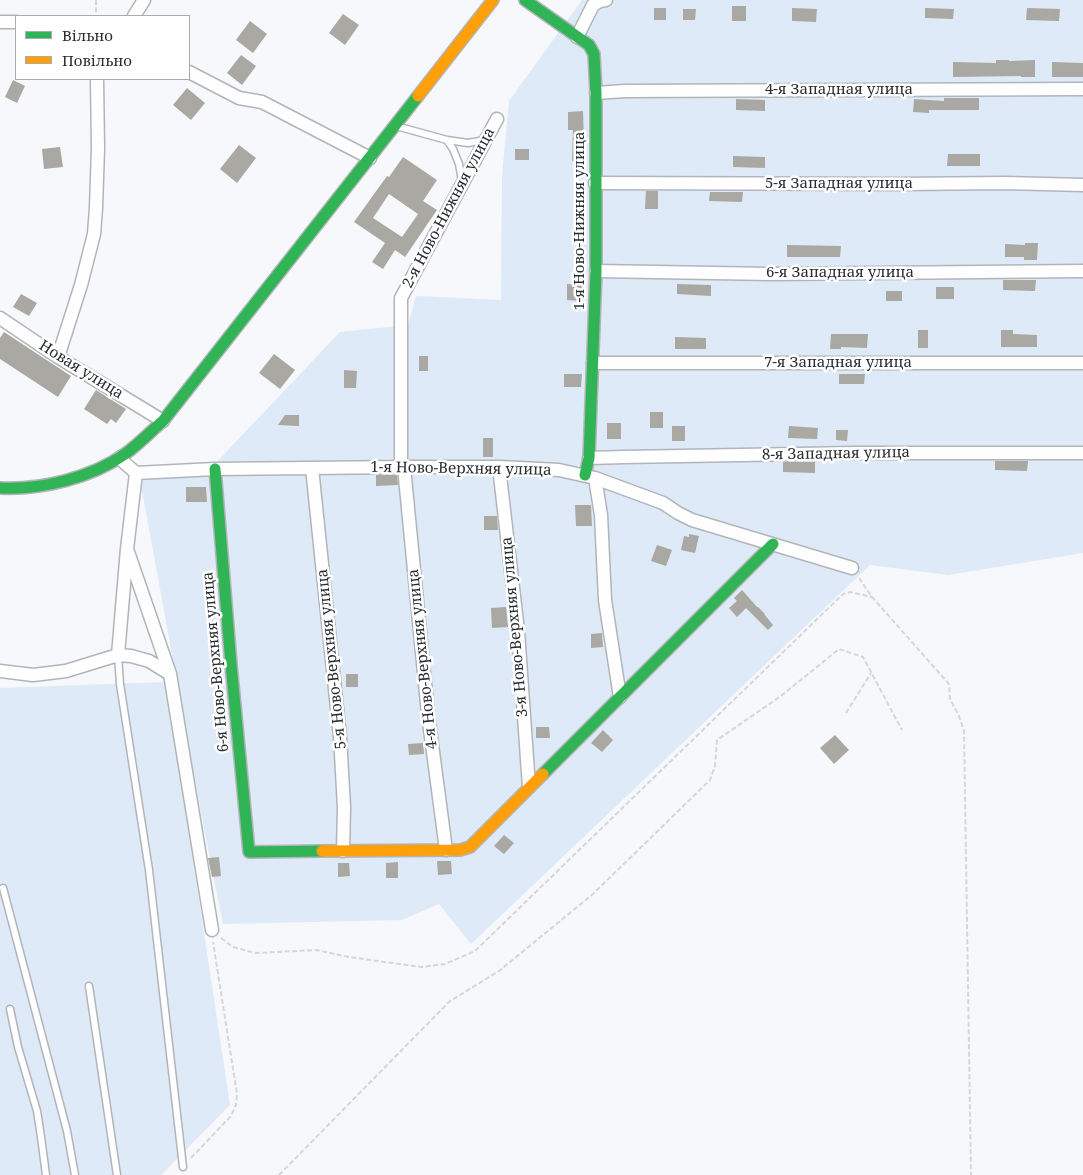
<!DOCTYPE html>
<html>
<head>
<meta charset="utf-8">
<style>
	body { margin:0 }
	#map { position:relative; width:1083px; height:1175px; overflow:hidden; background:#f6f8fb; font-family:"Noto Serif",serif }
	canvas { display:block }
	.legend { position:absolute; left:15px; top:15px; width:175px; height:65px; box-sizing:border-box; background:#fff; border:1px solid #a9abad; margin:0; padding:6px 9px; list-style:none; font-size:15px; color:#292d31 }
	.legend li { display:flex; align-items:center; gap:10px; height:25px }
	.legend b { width:25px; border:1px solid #a9abad }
</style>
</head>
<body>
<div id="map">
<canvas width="1083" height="1175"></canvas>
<ul class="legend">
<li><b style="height:6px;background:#30b455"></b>Вільно</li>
<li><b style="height:6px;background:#ff9f0a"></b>Повільно</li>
</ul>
</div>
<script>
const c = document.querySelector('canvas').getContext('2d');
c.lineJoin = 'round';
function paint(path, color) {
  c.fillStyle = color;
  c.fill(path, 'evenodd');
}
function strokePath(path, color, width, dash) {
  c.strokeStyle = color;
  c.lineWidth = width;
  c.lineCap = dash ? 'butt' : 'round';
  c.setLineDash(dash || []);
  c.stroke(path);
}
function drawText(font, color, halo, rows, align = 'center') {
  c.font = font + ' "Noto Serif",serif';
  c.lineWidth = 5;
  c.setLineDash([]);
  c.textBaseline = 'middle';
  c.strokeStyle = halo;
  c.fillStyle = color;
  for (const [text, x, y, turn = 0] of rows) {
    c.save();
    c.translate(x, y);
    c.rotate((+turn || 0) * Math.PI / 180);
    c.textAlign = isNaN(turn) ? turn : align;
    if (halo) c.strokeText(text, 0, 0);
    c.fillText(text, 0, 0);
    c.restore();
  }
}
const green = new Path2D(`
	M582,0H1083V553L948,575L870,565L471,944L439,904L402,920L223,924L200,808L141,485L148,472L211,468L340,332L408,325L416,296L501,300L502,176L509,101Z
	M166,682L230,1105L161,1175H0V688Z`);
const building = new Path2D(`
	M732,6H746V21H732Z
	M654,8H666V20H654Z
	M792,8L817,9L816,22L792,21Z
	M925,8L954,9L953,19L925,18Z
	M1027,8L1060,9L1059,21L1026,20Z
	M683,9H696L695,20H683Z
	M343,14L359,25L345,45L329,33Z
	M250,21L267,34L253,53L236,40Z
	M241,55L256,66L242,85L227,73Z
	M996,60H1009V61L1035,60V77H1021V76L953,77V62L996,63Z
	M1052,62L1083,63V77H1052Z
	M13,80L25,86L17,103L5,97Z
	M187,88L205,103L191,120L173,105Z
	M944,98H979V110H929V113L913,112L914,99L944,101Z
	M736,99L765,100V111L736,110Z
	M583,111L584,145L585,146V162L572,161L573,130H568V112Z
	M239,145L256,158L237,183L220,169Z
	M60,147L63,167L44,169L42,149Z
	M515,149H529V160H515Z
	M948,154H980V166H947Z
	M733,156L765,157V168L733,167Z
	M403,157L437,180L423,201L437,210L405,257L395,250L383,269L372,262L385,243L354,222L387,176L389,177ZM389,194L418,214L402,237L373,218Z
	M646,191H658V209H645Z
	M710,192H743L742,202L709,201Z
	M574,231H585V244H574Z
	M1025,243H1038L1037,260H1024V257H1005V244L1025,245Z
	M787,245L841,246L840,257H787Z
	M1003,280H1036L1035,291L1003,290Z
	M567,284L584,285L583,301L567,300Z
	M677,284L711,285V296L677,294Z
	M936,287H954V299H936Z
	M886,291H902V301H886Z
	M21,294L37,303L29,316L13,307Z
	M918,330H928V348H918Z
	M1001,330H1013V334L1037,335V347H1001Z
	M4,332L71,376L58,397L0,359V338Z
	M831,334H868L867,348L841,347V349H830Z
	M675,337L706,338V349H675Z
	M274,354L295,370L280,389L259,373Z
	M419,356H428V371H419Z
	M344,370L357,371L356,388H344Z
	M564,374H582L581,387H564Z
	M839,374H865L864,384H839Z
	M96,390L126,409L116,423L111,419L107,424L84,409Z
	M650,412H663V428H650Z
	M285,415H299V426L278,425Z
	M607,423H621V439H607Z
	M672,426H685V441H672Z
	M789,426L818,428L817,439L788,438Z
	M836,430H848L847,441L836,440Z
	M483,438H493V457H483Z
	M995,461H1028L1027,471L995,470Z
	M783,462H815V473L783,472Z
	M376,475H397L398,485L376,486Z
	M186,487H206L207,502H186Z
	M575,505H591L592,526H576Z
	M484,516H497L498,530H484Z
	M689,534L699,536L695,553L681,550L684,536L689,537Z
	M657,545L672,550L666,566L651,561Z
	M742,590L757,607H758L765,614H764L773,625L768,630L746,608L737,617L729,608L737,601L734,598Z
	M506,607L508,627L492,628L491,608Z
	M602,633L603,647L591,648V634Z
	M346,674H358V687H346Z
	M536,727H549L550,738H536Z
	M603,730L613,740L602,752L591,743Z
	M835,735L849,750L834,764L820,748Z
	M423,743L424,754L409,755L408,744Z
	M504,835L514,843L504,854L494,846Z
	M219,857L221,876L212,877L208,858Z
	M437,861H451L452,874L438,875Z
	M398,862V878H386V863Z
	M338,863H349L350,876L338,877Z`);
const path = new Path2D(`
	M96,0V16
	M859,578L872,597L949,684L950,699L959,716L964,731L971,1175
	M846,713L871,673
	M221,938L233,947L255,953L316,950L349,957L421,967L445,964L475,951L843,594L850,592L872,597
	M191,1158L231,1116L236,1105L237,1094L213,942
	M279,1175L450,1001L499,971L593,894L710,780L715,766L717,740L781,696L839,649L863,657L902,730`);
const lane = new Path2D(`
	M396,126L447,140L453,149L459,164L462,181
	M447,140L468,143L485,140
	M118,655L120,684L149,870L183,1167
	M3,888L67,1131L75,1175
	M89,986L117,1175
	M10,1009L18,1047L37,1111L41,1137L46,1175`);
const street = new Path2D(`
	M134,16L144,0
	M0,22H16
	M577,37L593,5L600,1L606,0
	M189,72L239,98L262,102L370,158
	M596,93L625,91L1083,89
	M595,183L900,184L1005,183L1083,185
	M596,271L771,274L1083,271
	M0,318L58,357L163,421
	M58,357L81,285L94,234L96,208L98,148L97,79
	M593,363H1083
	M119,458L136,473L215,469L401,467H499L559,470L595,478L663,503L678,513L692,520L852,568
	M589,458L624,457L857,453H1083
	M401,467V298L497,119
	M404,467L428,714L446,850
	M499,467L518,631L529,787
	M312,468L340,737L344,807L343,851
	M595,478L601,515L605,600L620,697
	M127,549L170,674L212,930
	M118,655L127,549L136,473
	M0,671L33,675L66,671L118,655L131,656L149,661L170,674`);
const fast = new Path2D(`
	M525,0L589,45L594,54L596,93V271L589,458L585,475
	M215,469L231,664L249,852L322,851
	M0,488C41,490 91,478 125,454C139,444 150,432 163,421L418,96
	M543,774L773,544`);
const slow = new Path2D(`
	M418,96L493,0
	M322,851L460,850L470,847L543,774`);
const streetNames = [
	["4-я Западная улица",839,90],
	["5-я Западная улица",839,184],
	["2-я Ново-Нижняя улица",449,208,-62],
	["1-я Ново-Нижняя улица",580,221,-90],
	["6-я Западная улица",840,273],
	["7-я Западная улица",838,363],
	["Новая улица",81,370,32],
	["8-я Западная улица",836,454,-1],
	["1-я Ново-Верхняя улица",461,469,1],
	["3-я Ново-Верхняя улица",515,627,-95],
	["5-я Ново-Верхняя улица",332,659,-96],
	["4-я Ново-Верхняя улица",423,659,-96],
	["6-я Ново-Верхняя улица",216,662,-95]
];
paint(green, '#deeaf7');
paint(building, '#aaa8a2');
strokePath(lane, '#b2b5b8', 9);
strokePath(street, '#b2b5b8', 15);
strokePath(fast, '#b2b5b8', 14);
strokePath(slow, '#b2b5b8', 14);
strokePath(path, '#d6d6d8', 2, [5, 2.5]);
strokePath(lane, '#fefefe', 6);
strokePath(street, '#fefefe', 12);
strokePath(fast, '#30b455', 11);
strokePath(slow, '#ff9f0a', 11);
drawText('15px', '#292d31', '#fff', streetNames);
</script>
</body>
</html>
